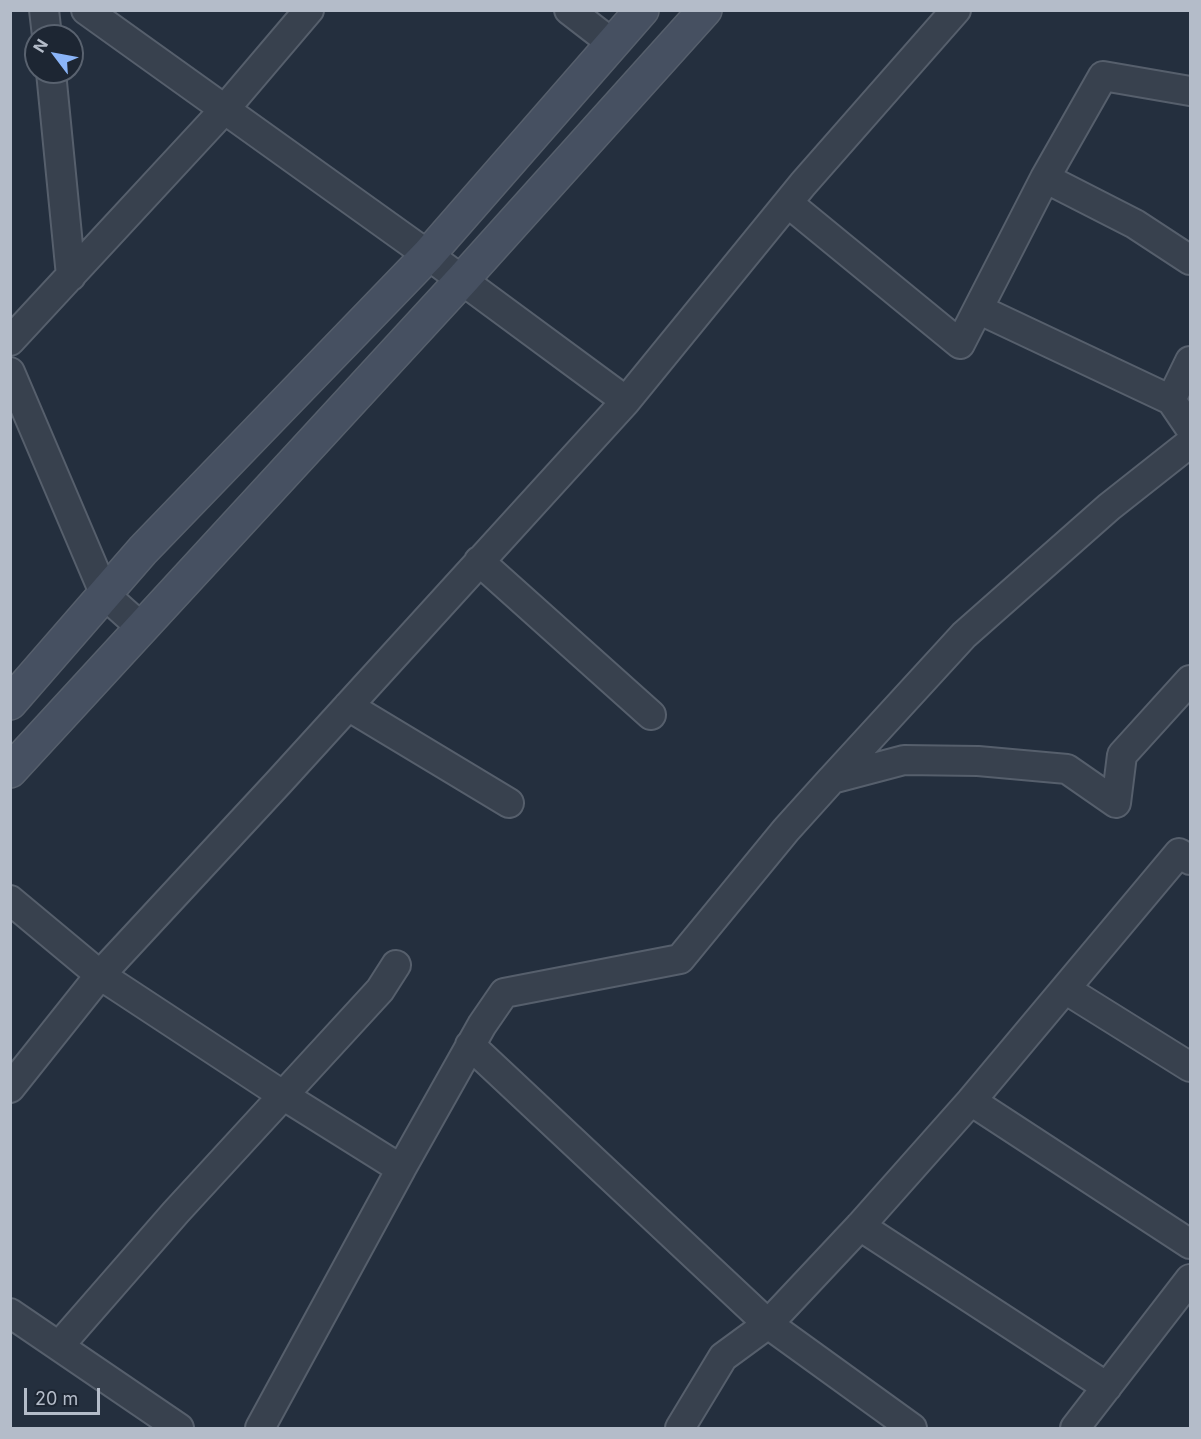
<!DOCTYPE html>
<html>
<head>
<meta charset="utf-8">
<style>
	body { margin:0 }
	#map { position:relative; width:1201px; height:1439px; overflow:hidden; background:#242f3e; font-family:Inter,sans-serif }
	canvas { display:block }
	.frame { position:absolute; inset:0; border:12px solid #b4bcc9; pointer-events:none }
	.north { position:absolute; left:24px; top:24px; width:60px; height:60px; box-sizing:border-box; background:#1d2633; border:2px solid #59626f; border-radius:50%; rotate:302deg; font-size:16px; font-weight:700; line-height:24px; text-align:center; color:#b4bcc9 }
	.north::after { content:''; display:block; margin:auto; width:21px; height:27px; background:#8ab4f8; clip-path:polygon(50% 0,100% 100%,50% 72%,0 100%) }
	.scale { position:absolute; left:24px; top:1388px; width:76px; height:27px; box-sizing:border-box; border:3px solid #b4bcc9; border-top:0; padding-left:8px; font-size:18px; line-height:21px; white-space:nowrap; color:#b4bcc9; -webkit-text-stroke:4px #1d2633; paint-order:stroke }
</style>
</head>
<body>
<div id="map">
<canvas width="1201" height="1439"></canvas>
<div class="frame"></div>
<div class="north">N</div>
<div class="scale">20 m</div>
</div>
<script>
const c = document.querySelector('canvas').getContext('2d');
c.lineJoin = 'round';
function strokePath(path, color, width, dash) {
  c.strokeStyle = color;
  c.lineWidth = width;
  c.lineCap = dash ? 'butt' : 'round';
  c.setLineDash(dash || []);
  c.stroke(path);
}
const street = new Path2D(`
	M44,10L47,36
	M86,10L428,255L626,401
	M569,10L613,44
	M51,72L71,276
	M1045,178L1135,224L1190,260
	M788,203L960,344L1045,178L1103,76L1190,91
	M978,309L1171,400
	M10,341L224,110L309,10
	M1190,361L1171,400L1190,428
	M10,372L105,595L142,628
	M479,561L651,715
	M348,706L509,803
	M832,779L964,635L1109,507L1190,443
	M10,900L100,975L281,1094L401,1169L260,1428
	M1065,989L1190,1067
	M470,1045L768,1324L860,1226L971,1101L1179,853L1190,860
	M10,1088L100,975L279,782L626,401L803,184L956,10
	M971,1101L1190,1244
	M401,1169L482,1025L504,993L680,959L786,830L832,779L904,760L978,761L1067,769L1116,803L1122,755L1190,680
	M860,1226L1107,1387
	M10,1313L179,1428
	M59,1346L176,1212L380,990L396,965
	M680,1428L723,1357L768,1324L912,1428
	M1075,1428L1190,1279`);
const secondary = new Path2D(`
	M10,703L143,550L428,255L642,10
	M10,771L462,280L705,10`);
strokePath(street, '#565f6c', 32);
strokePath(secondary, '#565f6c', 36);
strokePath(street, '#38414e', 28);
strokePath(secondary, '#465061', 33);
</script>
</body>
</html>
